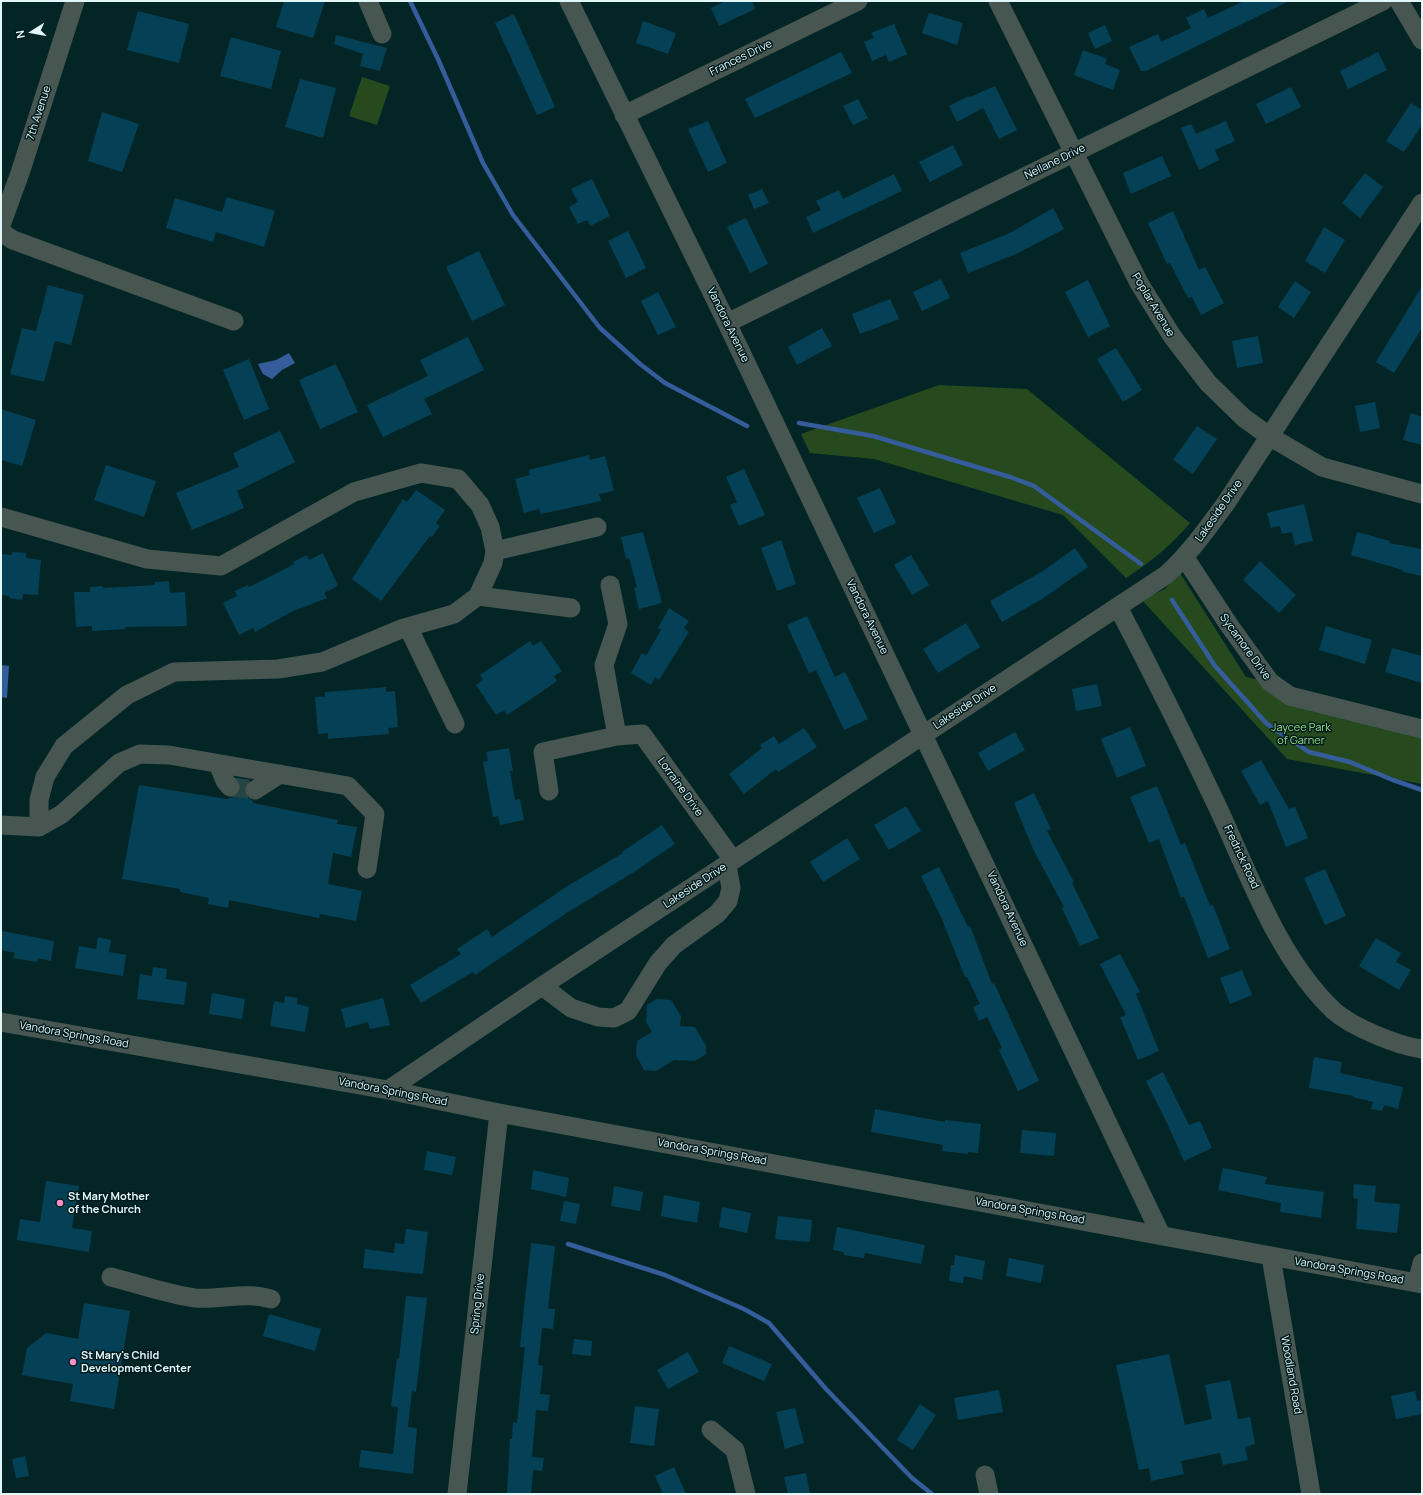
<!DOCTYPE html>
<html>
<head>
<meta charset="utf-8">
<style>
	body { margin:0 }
	#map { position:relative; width:1423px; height:1495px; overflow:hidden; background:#042526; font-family:Manrope,sans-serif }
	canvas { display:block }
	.frame { position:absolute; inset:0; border:2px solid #e1f7f8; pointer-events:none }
	.north { position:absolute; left:12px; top:12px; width:40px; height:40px; -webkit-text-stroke:3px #001b1d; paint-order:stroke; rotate:259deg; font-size:11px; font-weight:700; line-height:16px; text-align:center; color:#e1f7f8 }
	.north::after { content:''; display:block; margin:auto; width:14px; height:18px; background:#e1f7f8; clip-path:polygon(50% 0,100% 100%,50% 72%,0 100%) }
</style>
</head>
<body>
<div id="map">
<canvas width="1423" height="1495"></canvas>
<div class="frame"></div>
<div class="north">N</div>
</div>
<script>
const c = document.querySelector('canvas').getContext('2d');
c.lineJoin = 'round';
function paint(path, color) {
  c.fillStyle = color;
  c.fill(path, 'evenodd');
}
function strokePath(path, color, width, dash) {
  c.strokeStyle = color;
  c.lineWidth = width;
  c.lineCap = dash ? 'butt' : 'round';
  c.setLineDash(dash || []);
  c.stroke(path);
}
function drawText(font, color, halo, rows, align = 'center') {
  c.font = font + ' Manrope,sans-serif';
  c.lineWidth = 3;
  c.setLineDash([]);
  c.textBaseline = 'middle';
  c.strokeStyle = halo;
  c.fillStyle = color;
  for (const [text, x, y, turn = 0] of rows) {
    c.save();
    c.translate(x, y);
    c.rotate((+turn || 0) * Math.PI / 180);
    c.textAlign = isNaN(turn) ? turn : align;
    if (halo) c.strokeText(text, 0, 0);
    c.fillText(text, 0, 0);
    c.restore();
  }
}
const green = new Path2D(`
	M362,77L390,86L377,125L349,116Z
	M939,385L1027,389L1190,523C1171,546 1150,562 1126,578L1063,515L874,459L810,453L801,434Z
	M1180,573L1246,677L1265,681L1422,738V784L1287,759L1142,600L1165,589Z`);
const water = new Path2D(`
	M289,353L295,363L282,370L272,379L263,374L258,364L276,360Z
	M1,665L9,666L7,698L1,697Z`);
const stream = new Path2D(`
	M410,1L438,59L483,163L513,215L600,328L640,364L665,383L747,426
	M799,423L873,436L1010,477L1034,486L1141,564
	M1172,600L1215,666L1267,724L1309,752L1350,762L1393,780L1422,790
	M568,1244L665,1275L744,1309L769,1323L826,1389L912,1478L932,1494`);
const building = new Path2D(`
	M284,1H325L313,38L276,27Z
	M726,1H752L755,9L719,26L711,8Z
	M1244,1H1289L1146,71H1141L1129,47L1158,34L1161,42L1191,28L1186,18L1204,9L1208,18Z
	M138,11L189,24L179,63L127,50Z
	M929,13L963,23L957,45L922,33Z
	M514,14L555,107L537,115L495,23Z
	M643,21L676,33L668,54L636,43Z
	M894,24L907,54L889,62L886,55L872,61L864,42L874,38L871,33Z
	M1105,25L1112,41L1095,49L1088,33Z
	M336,35L387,48L380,71L360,66L363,54L334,44Z
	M231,37L281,51L271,89L220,76Z
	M1083,50L1107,59L1105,64L1120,70L1113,90L1074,75Z
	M841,52L852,73L755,118L745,99Z
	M1378,52L1387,70L1348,89L1340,71Z
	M300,79L336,88L323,138L285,127Z
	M995,86L1017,130L999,139L983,108L957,122L949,106L969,96L970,97Z
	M1291,87L1301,107L1266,124L1256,104Z
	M858,99L868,118L853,125L843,106Z
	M1411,103L1422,110V125L1404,152L1386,141Z
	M102,112L139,124L122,172L88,161Z
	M708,121L727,163L708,172L688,129Z
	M1226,121L1235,141L1215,150L1219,160L1199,170L1181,128L1191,124L1196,134Z
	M953,145L963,165L930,182L919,162Z
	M1162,156L1171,176L1131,194L1123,173Z
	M1365,173L1383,187L1360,218L1342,203Z
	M894,174L902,191L813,233L806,217L821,210L816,201L839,190L843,199Z
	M592,179L610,216L590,226L587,220L578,224L569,207L578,202L571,189Z
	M762,189L769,203L754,209L748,195Z
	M227,197L275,211L264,247L216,232L213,242L166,228L175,198L222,212Z
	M1053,208L1064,229L1016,254L968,273L960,253L1010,233Z
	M1173,211L1199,270L1205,267L1224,303L1201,315L1192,297L1188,298L1170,263L1167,264L1148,223Z
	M746,218L768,264L750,273L727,227Z
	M1324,227L1345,240L1325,273L1305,261Z
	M628,231L646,268L626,278L608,241Z
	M479,251L505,305L472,321L446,267Z
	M941,279L950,298L922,311L913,292Z
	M1088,280L1110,326L1088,337L1065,292Z
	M1295,281L1311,292L1294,318L1278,307Z
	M48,285L84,295L71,345L55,341L44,382L10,374L22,328L36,331Z
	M1422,286V328L1394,373L1376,362Z
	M658,292L676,327L658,335L641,301Z
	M890,299L899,319L860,334L852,314Z
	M822,328L832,346L797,365L788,347Z
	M1258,336L1263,363L1237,368L1232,341Z
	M468,337L484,370L424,399L432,414L383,437L367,405L428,376L420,360Z
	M1116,348L1142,390L1123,402L1097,359Z
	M249,359L269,409L244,420L223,370Z
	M336,364L358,412L320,429L299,380Z
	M1375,402L1380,428L1360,432L1355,406Z
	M1,409L36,420L22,466L1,460Z
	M1411,413L1422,417V445L1403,440Z
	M1197,426L1217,439L1193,474L1173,460Z
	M280,431L295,462L237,491L244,508L192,530L176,493L239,467L233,453Z
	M589,455L590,460L605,456L614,491L599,494L601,501L541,514L539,509L524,513L515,479L530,475L529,470Z
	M106,465L156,481L144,517L94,500Z
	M744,469L765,515L739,526L730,505L737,502L726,477Z
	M880,488L896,523L874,533L857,498Z
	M416,490L445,510L436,523L440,526L432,537L430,536L381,601L352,579L403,499L407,502Z
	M1304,504L1313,541L1295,545L1292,532L1282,534L1280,526L1271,528L1267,513Z
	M643,532L662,603L639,609L634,588L637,587L629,558L626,559L621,537Z
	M1357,532L1390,541L1389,543L1422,549V576L1403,572V570L1351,555Z
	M781,540L796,584L777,591L761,548Z
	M1075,548L1088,567L1042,599L1002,622L990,601L1043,571Z
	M12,552L26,553V558L41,560L38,595L23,594L22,600L9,598V596L1,595V554L12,555Z
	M323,553L338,586L324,593L327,598L291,612L255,632L253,628L239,635L223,603L237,596L235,591L248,585L249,587L279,572L294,564L293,562L307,555L309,560Z
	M911,555L929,585L912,595L894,565Z
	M1260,561L1296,595L1279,613L1243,580Z
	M169,581L170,593L185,592L187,626L125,627V629L92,631V626L76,627L74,592H90V587L103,586V588L155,585V582Z
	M669,608L689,621L684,628L689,632L659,680L655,677L651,685L631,673L642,653L646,656L661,630L658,628Z
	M807,616L835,677L845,672L868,719L844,730L816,670L809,673L787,625Z
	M966,623L980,647L938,673L923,649Z
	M1326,626L1372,640L1365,664L1319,650Z
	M530,641L533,646L541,641L562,671L554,676L557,681L540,693L507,715L504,710L496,715L476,685L483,680L480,675Z
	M1392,648L1422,656V683L1385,672Z
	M1097,684L1102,706L1076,711L1072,689Z
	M386,687V692L395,691L398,727L388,728L389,734L328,739V733L318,734L315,697H325V692Z
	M1130,727L1146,766L1117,778L1101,739Z
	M804,728L817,747L778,772L776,769L744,794L729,774L762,748L760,745L774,736L779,744Z
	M1015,732L1025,750L988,771L978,753Z
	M509,748L513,771H510L515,800L520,799L524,820L500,825L498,816L493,817L483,762L488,761L486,752Z
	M1261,760L1289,809L1295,807L1308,838L1286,847L1268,801L1260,805L1241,771Z
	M237,778L250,780L245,785L244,791L246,796L253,801V803L338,820L337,824L357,827L351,857L333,853L328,884L362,891L356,921L320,914L319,918L229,900L228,908L208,904L209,898L180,892V889L122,879L139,785L227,799L237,796L240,791L241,785Z
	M1157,786L1181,845L1185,843L1210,906L1213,905L1230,949L1208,958L1184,897L1181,898L1159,839L1149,843L1130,797Z
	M1034,793L1051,829L1047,831L1074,882L1072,883L1099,938L1080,946L1062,908L1064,907L1034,851L1014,803Z
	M906,806L921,831L889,850L874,825Z
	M662,825L675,844L634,872L568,912L475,975L473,972L421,1003L410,985L461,954L457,949L487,929L492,937L566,887L623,853L622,852Z
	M847,838L860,859L823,882L810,862Z
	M939,867L968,927L970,926L992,984L994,983L1039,1081L1018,1091L999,1050L1002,1048L987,1017L979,1021L973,1007L980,1004L967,977H965L941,917L921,876Z
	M1325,869L1346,916L1325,925L1304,878Z
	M2,931L54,941L51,961L38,958L37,962L13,958L15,953L1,950Z
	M98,937L111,940L109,952L126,955L123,976L75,968L79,946L96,949Z
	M1376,938L1401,953L1396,962L1411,970L1399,990L1359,966Z
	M1120,954L1140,992L1136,994L1159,1051L1138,1060L1120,1017L1126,1015L1100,964Z
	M153,967L167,969L166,979L187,982L184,1005L137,999L140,974L152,976Z
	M1242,970L1252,995L1230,1004L1220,978Z
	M212,993L245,999L242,1019L209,1014Z
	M285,996L298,998L297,1004L309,1007L305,1032L270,1026L274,1001L284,1003Z
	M383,998L390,1025L370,1029L368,1022L346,1028L341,1009Z
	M657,999L671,1000L681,1016L680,1026L695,1027L706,1046V1054L695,1061L674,1060L656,1071L644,1070L636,1055L637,1041L652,1032L646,1022L647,1005Z
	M1314,1057L1342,1062L1340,1073L1403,1087L1398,1109L1384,1105L1382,1111L1371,1109L1373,1102L1353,1097L1354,1096L1309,1088Z
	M1163,1072L1189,1125L1200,1121L1212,1148L1184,1161L1167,1123L1146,1081Z
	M875,1109L945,1122V1120L981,1124L978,1153L968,1152V1154L942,1151L943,1145L871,1132Z
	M1022,1130L1056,1133L1054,1156L1020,1153Z
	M427,1151L456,1157L452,1175L424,1170Z
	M1223,1168L1267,1177L1265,1184L1324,1192L1321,1218L1280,1212L1281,1203L1218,1190Z
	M533,1170L569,1178L566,1197L531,1189Z
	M46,1181L79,1186L72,1228L92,1231L89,1252L17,1240L20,1219L40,1222Z
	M1354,1184L1376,1186L1374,1202L1400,1204L1397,1233L1356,1229L1358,1199L1353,1198Z
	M614,1186L643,1192L640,1211L611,1206Z
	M664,1195L700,1202L697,1223L661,1216Z
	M564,1201L580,1204L576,1224L560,1221Z
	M722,1207L751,1213L747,1233L719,1227Z
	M778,1216L812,1220L810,1242L775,1239Z
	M837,1227L925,1245L921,1264L865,1253L864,1258L844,1255V1252L833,1250Z
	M406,1229L428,1232L423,1274L363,1268L365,1249L394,1253L395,1243L404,1244Z
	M531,1243L555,1246L548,1309H555L553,1329L542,1328L538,1365L543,1366L540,1394L550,1395L548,1411L536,1410L532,1457L544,1458L542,1471L533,1470L531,1494H507L510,1439H512L513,1422L517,1423L525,1347H520Z
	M955,1255L985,1261L982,1280L964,1276L963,1283L949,1281L951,1265H954Z
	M1009,1258L1044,1265L1041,1283L1006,1276Z
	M406,1296L427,1298L416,1392L412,1391L408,1427L417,1428L413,1474L359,1467L361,1450L393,1454L398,1407L391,1406L397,1358L399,1359Z
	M84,1303L130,1311L114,1409L70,1401L73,1384L22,1375L27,1348L46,1333L78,1339Z
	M269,1314L321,1329L315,1351L263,1336Z
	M574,1339L592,1341L591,1356L572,1354Z
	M729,1346L772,1364L764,1381L722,1363Z
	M688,1352L699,1372L668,1389L657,1370Z
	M1169,1354L1185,1425L1212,1419L1205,1385L1230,1380L1238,1419L1250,1417L1255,1444L1245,1447L1248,1460L1223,1465L1220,1453L1181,1461L1184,1474L1151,1481L1149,1468L1139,1470L1116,1365Z
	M999,1390L1003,1412L958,1420L954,1398Z
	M1415,1391L1417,1401L1422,1400V1414L1396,1419L1391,1396Z
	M920,1404L936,1415L913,1450L897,1440Z
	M635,1406L659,1409L654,1446L630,1443Z
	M795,1408L804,1443L785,1449L776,1412Z
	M25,1456L29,1476L16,1478L12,1459Z
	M674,1467L686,1494H663L655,1476Z
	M806,1473L810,1494H788L784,1477Z`);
const minorTunnel = new Path2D(`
	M230,787L255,790`);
const minor = new Path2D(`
	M368,1L382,34
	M569,1L727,323L1161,1235
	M998,1L1139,283L1172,336L1208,383L1244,418L1269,436L1322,467L1422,494
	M1399,1L1422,40
	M624,115L858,1
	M1,225L20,173L75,1
	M1,232L13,240L234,321
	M727,323L1383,1
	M1,517L147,559L221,566L354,492L421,473L458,479L480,505L490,527L495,551L493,563L478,596L454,614L401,629L322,662L278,669L174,672L127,695L64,746L45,777L39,800V827
	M495,551L597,527
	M1185,558L1229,625L1270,682L1290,696L1422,729
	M478,596L571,608
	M1118,607C1153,674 1187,742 1219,810C1250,877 1279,959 1334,1011C1352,1027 1398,1046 1422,1049
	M408,627L455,724
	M617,736L642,734L733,860
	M218,764L225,781L230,787
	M255,790L280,774
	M549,791L543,752L617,736L604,665L618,624L610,585
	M1,825L39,827
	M39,827L62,814L119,763L140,754L169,755L348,786L375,814L367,869
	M542,986L571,1008L598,1017L614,1018L628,1011L658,963L674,945L717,914L728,901L731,888L727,865
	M1,1022L388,1090L499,1113L1422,1284
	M388,1090L542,986L1166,575C1190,553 1207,529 1226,503L1422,203
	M1271,1257L1311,1494
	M111,1277C139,1284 166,1294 195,1298C220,1300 246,1291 271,1299
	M1417,1283L1422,1263
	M711,1430L735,1450L746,1494
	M985,1475L989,1494
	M457,1494L499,1113`);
const markers = [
	[60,1203,4,"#fa8fc7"],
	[73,1362,4,"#fa8fc7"]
];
const streetNames = [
	["Frances Drive",741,58,-26],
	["7th Avenue",39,113,-72],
	["Nellane Drive",1055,162,-26],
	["Poplar Avenue",1153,305,59],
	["Vandora Avenue",728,325,64],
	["Lakeside Drive",1219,511,-55],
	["Vandora Avenue",867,617,64],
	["Sycamore Drive",1245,647,54],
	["Lakeside Drive",965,707,-33],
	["Lorraine Drive",680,787,54],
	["Fredrick Road",1241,857,65],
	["Lakeside Drive",695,886,-33],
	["Vandora Avenue",1007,909,65],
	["Vandora Springs Road",74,1035,10],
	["Vandora Springs Road",393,1092,11],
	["Vandora Springs Road",712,1152,10],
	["Vandora Springs Road",1030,1211,10],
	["Vandora Springs Road",1349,1271,10],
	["Spring Drive",478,1304,-84],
	["Woodland Road",1291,1375,80]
];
const parkNames = [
	["Jaycee Park",1301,728],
	["of Garner",1301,741]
];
const poiNames = [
	["St Mary Mother",68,1197],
	["of the Church",68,1210],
	["St Mary's Child",81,1356],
	["Development Center",81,1369]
];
paint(green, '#264a1e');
paint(water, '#355d9c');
strokePath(stream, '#355d9c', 4.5);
paint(building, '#044157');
strokePath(minorTunnel, '#254446', 19, [19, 10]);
strokePath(minor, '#475650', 19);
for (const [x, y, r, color] of markers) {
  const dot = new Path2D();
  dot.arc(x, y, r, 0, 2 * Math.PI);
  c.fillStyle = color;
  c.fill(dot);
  strokePath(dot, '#001b1d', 1.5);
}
drawText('11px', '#e1f7f8', '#001b1d', streetNames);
drawText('11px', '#97e186', '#001b1d', parkNames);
drawText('bold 11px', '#e1f7f8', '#001b1d', poiNames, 'left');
</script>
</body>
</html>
